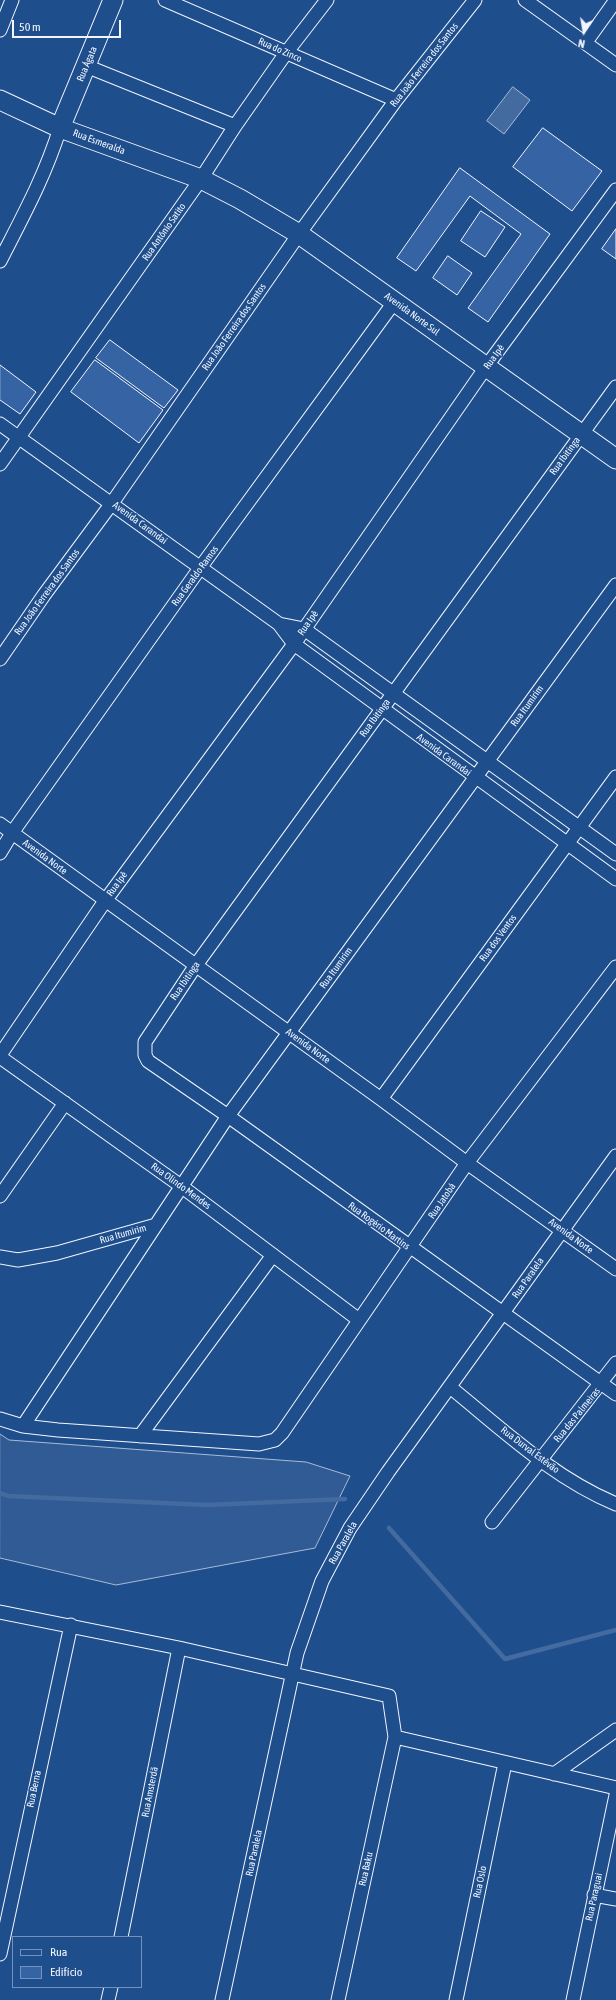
<!DOCTYPE html>
<html>
<head>
<meta charset="utf-8">
<style>
	body { margin:0 }
	#map { position:relative; width:616px; height:2000px; overflow:hidden; background:#1f4e8c; font-family:"Asap Condensed",sans-serif }
	canvas { display:block }
	.legend { position:absolute; left:12px; top:1936px; width:130px; height:52px; box-sizing:border-box; background:#1f4e8c; border:1px solid #7391ba; margin:0; padding:5px 7px; list-style:none; font-size:12px; color:#f2f6ff }
	.legend li { display:flex; align-items:center; gap:8px; height:20px }
	.legend b { width:20px; border:1px solid #7391ba }
	.north { position:absolute; left:564px; top:12px; width:40px; height:40px; -webkit-text-stroke:3px #1f4e8c; paint-order:stroke; rotate:192deg; font-size:11px; font-weight:700; line-height:16px; text-align:center; color:#f2f6ff }
	.north::after { content:''; display:block; margin:auto; width:14px; height:18px; background:#f2f6ff; clip-path:polygon(50% 0,100% 100%,50% 72%,0 100%) }
	.scale { position:absolute; left:12px; top:20px; width:109px; height:18px; box-sizing:border-box; border:2px solid #f2f6ff; border-top:0; padding-left:5px; font-size:12px; line-height:14px; white-space:nowrap; color:#f2f6ff; -webkit-text-stroke:3px #1f4e8c; paint-order:stroke }
</style>
</head>
<body>
<div id="map">
<canvas width="616" height="2000"></canvas>
<ul class="legend">
<li><b style="height:5px;background:#1f4e8c"></b>Rua</li>
<li><b style="height:11px;background:#3563a3"></b>Edifício</li>
</ul>
<div class="north">N</div>
<div class="scale">50 m</div>
</div>
<script>
const c = document.querySelector('canvas').getContext('2d');
c.lineJoin = 'round';
function paint(path, color) {
  c.fillStyle = color;
  c.fill(path, 'evenodd');
}
function strokePath(path, color, width, dash) {
  c.strokeStyle = color;
  c.lineWidth = width;
  c.lineCap = dash ? 'butt' : 'round';
  c.setLineDash(dash || []);
  c.stroke(path);
}
function drawText(font, color, halo, rows, align = 'center') {
  c.font = font + ' "Asap Condensed",sans-serif';
  c.lineWidth = 3;
  c.setLineDash([]);
  c.textBaseline = 'middle';
  c.strokeStyle = halo;
  c.fillStyle = color;
  for (const [text, x, y, turn = 0] of rows) {
    c.save();
    c.translate(x, y);
    c.rotate((+turn || 0) * Math.PI / 180);
    c.textAlign = isNaN(turn) ? turn : align;
    if (halo) c.strokeText(text, 0, 0);
    c.fillText(text, 0, 0);
    c.restore();
  }
}
const built = new Path2D(`
	M0,1434L9,1440L306,1462L350,1476L315,1548L116,1585L0,1558Z`);
const water = new Path2D(`
	M513,87L530,100L504,134L487,121Z`);
const stream = new Path2D(`
	M0,1493L8,1496L207,1505L345,1499
	M389,1528L505,1659L616,1630`);
const building = new Path2D(`
	M543,128L602,171L572,211L513,167Z
	M460,168L550,234L488,322L468,308L521,234L470,196L416,271L397,258Z
	M481,211L505,227L485,257L461,241Z
	M616,229V259L602,249Z
	M448,256L472,273L457,295L433,278Z
	M110,340L178,390L164,408L96,358Z
	M95,360L163,410L139,443L71,392Z
	M0,365L36,392L20,414L0,400Z`);
const street = new Path2D(`
	M165,0L396,100
	M525,0L616,65
	M0,30L12,0
	M586,42L616,0
	M86,66L235,126
	M0,261C23,216 45,176 60,128
	M616,387L196,965L145,1042V1055L148,1061L228,1116L616,1394
	M0,424L279,624L294,644L616,879
	M0,464L201,179L235,126L286,53L327,0
	M279,624L304,629L616,854
	M0,659L44,595L112,503L299,234L396,100L475,0
	M0,824L381,1099L467,1163L616,1269
	M0,853L12,833L200,568L395,301
	M0,1055L105,901L294,644L486,367L616,190
	M0,1057L181,1186L359,1320
	M381,1099L616,777
	M0,1196L65,1103
	M0,1257L18,1260L57,1253L156,1225L228,1116L616,585
	M450,1387C502,1429 553,1478 616,1504
	M0,1419L23,1426L58,1430L259,1444L275,1440L282,1433L467,1163L616,967
	M23,1426L156,1225
	M140,1436L273,1255
	M492,1522L616,1363
	M0,1612L179,1648L389,1696L395,1737L616,1788
	M554,1774L616,1730
	M594,1895L616,1899
	M121,1937L179,1648
	M0,1954L71,1625
	M108,2000L111,1987
	M222,2000L297,1653L322,1581L350,1528L388,1472L616,1156
	M338,2000L395,1737
	M456,2000L505,1763
	M573,2000L616,1795`);
const secondary = new Path2D(`
	M0,100L60,128L201,179L240,199L299,234L616,459
	M60,128L113,0`);
const streetNames = [
	["Rua do Zinco",280,50,24],
	["Rua Ágata",87,64,-67],
	["Rua João Ferreira dos Santos",424,65,-52],
	["Rua Esmeralda",99,142,20],
	["Rua Antônio Satito",164,232,-55],
	["Avenida Norte Sul",412,314,36],
	["Rua João Ferreira dos Santos",234,327,-55],
	["Rua Ipê",494,357,-54],
	["Rua Ibitinga",565,456,-54],
	["Avenida Carandaí",140,523,36],
	["Rua Geraldo Ramos",195,576,-54],
	["Rua João Ferreira dos Santos",47,592,-54],
	["Rua Ipê",308,623,-55],
	["Rua Itumirim",527,706,-54],
	["Rua Ibitinga",375,718,-54],
	["Avenida Carandaí",444,755,36],
	["Avenida Norte",45,857,36],
	["Rua Ipê",117,884,-54],
	["Rua dos Ventos",498,938,-54],
	["Rua Itumirim",336,968,-54],
	["Rua Ibitinga",185,981,-56],
	["Avenida Norte",308,1046,36],
	["Rua Olindo Mendes",181,1186,36],
	["Rua Jatobá",442,1201,-56],
	["Rua Rogério Martins",379,1226,36],
	["Rua Itumirim",123,1234,-16],
	["Avenida Norte",571,1236,36],
	["Rua Paralela",528,1278,-55],
	["Rua das Palmeiras",577,1415,-51],
	["Rua Durval Estêvão",530,1450,37],
	["Rua Paralela",343,1543,-61],
	["Rua Berna",34,1789,-78],
	["Rua Amsterdã",150,1792,-79],
	["Rua Paralela",254,1853,-78],
	["Rua Baku",366,1869,-77],
	["Rua Oslo",480,1882,-78],
	["Rua Paraguai",594,1897,-78]
];
paint(built, '#305b95');
strokePath(built, '#a8bbd7', 1);
paint(water, '#446ba0');
strokePath(water, '#a8bbd7', 1);
strokePath(stream, '#446ba0', 4.5);
paint(building, '#3563a3');
strokePath(building, '#f2f6ff', 1);
strokePath(street, '#f2f6ff', 15);
strokePath(secondary, '#f2f6ff', 21);
strokePath(street, '#1f4e8c', 13);
strokePath(secondary, '#1f4e8c', 19);
drawText('10px', '#f2f6ff', '#1f4e8c', streetNames);
</script>
</body>
</html>
